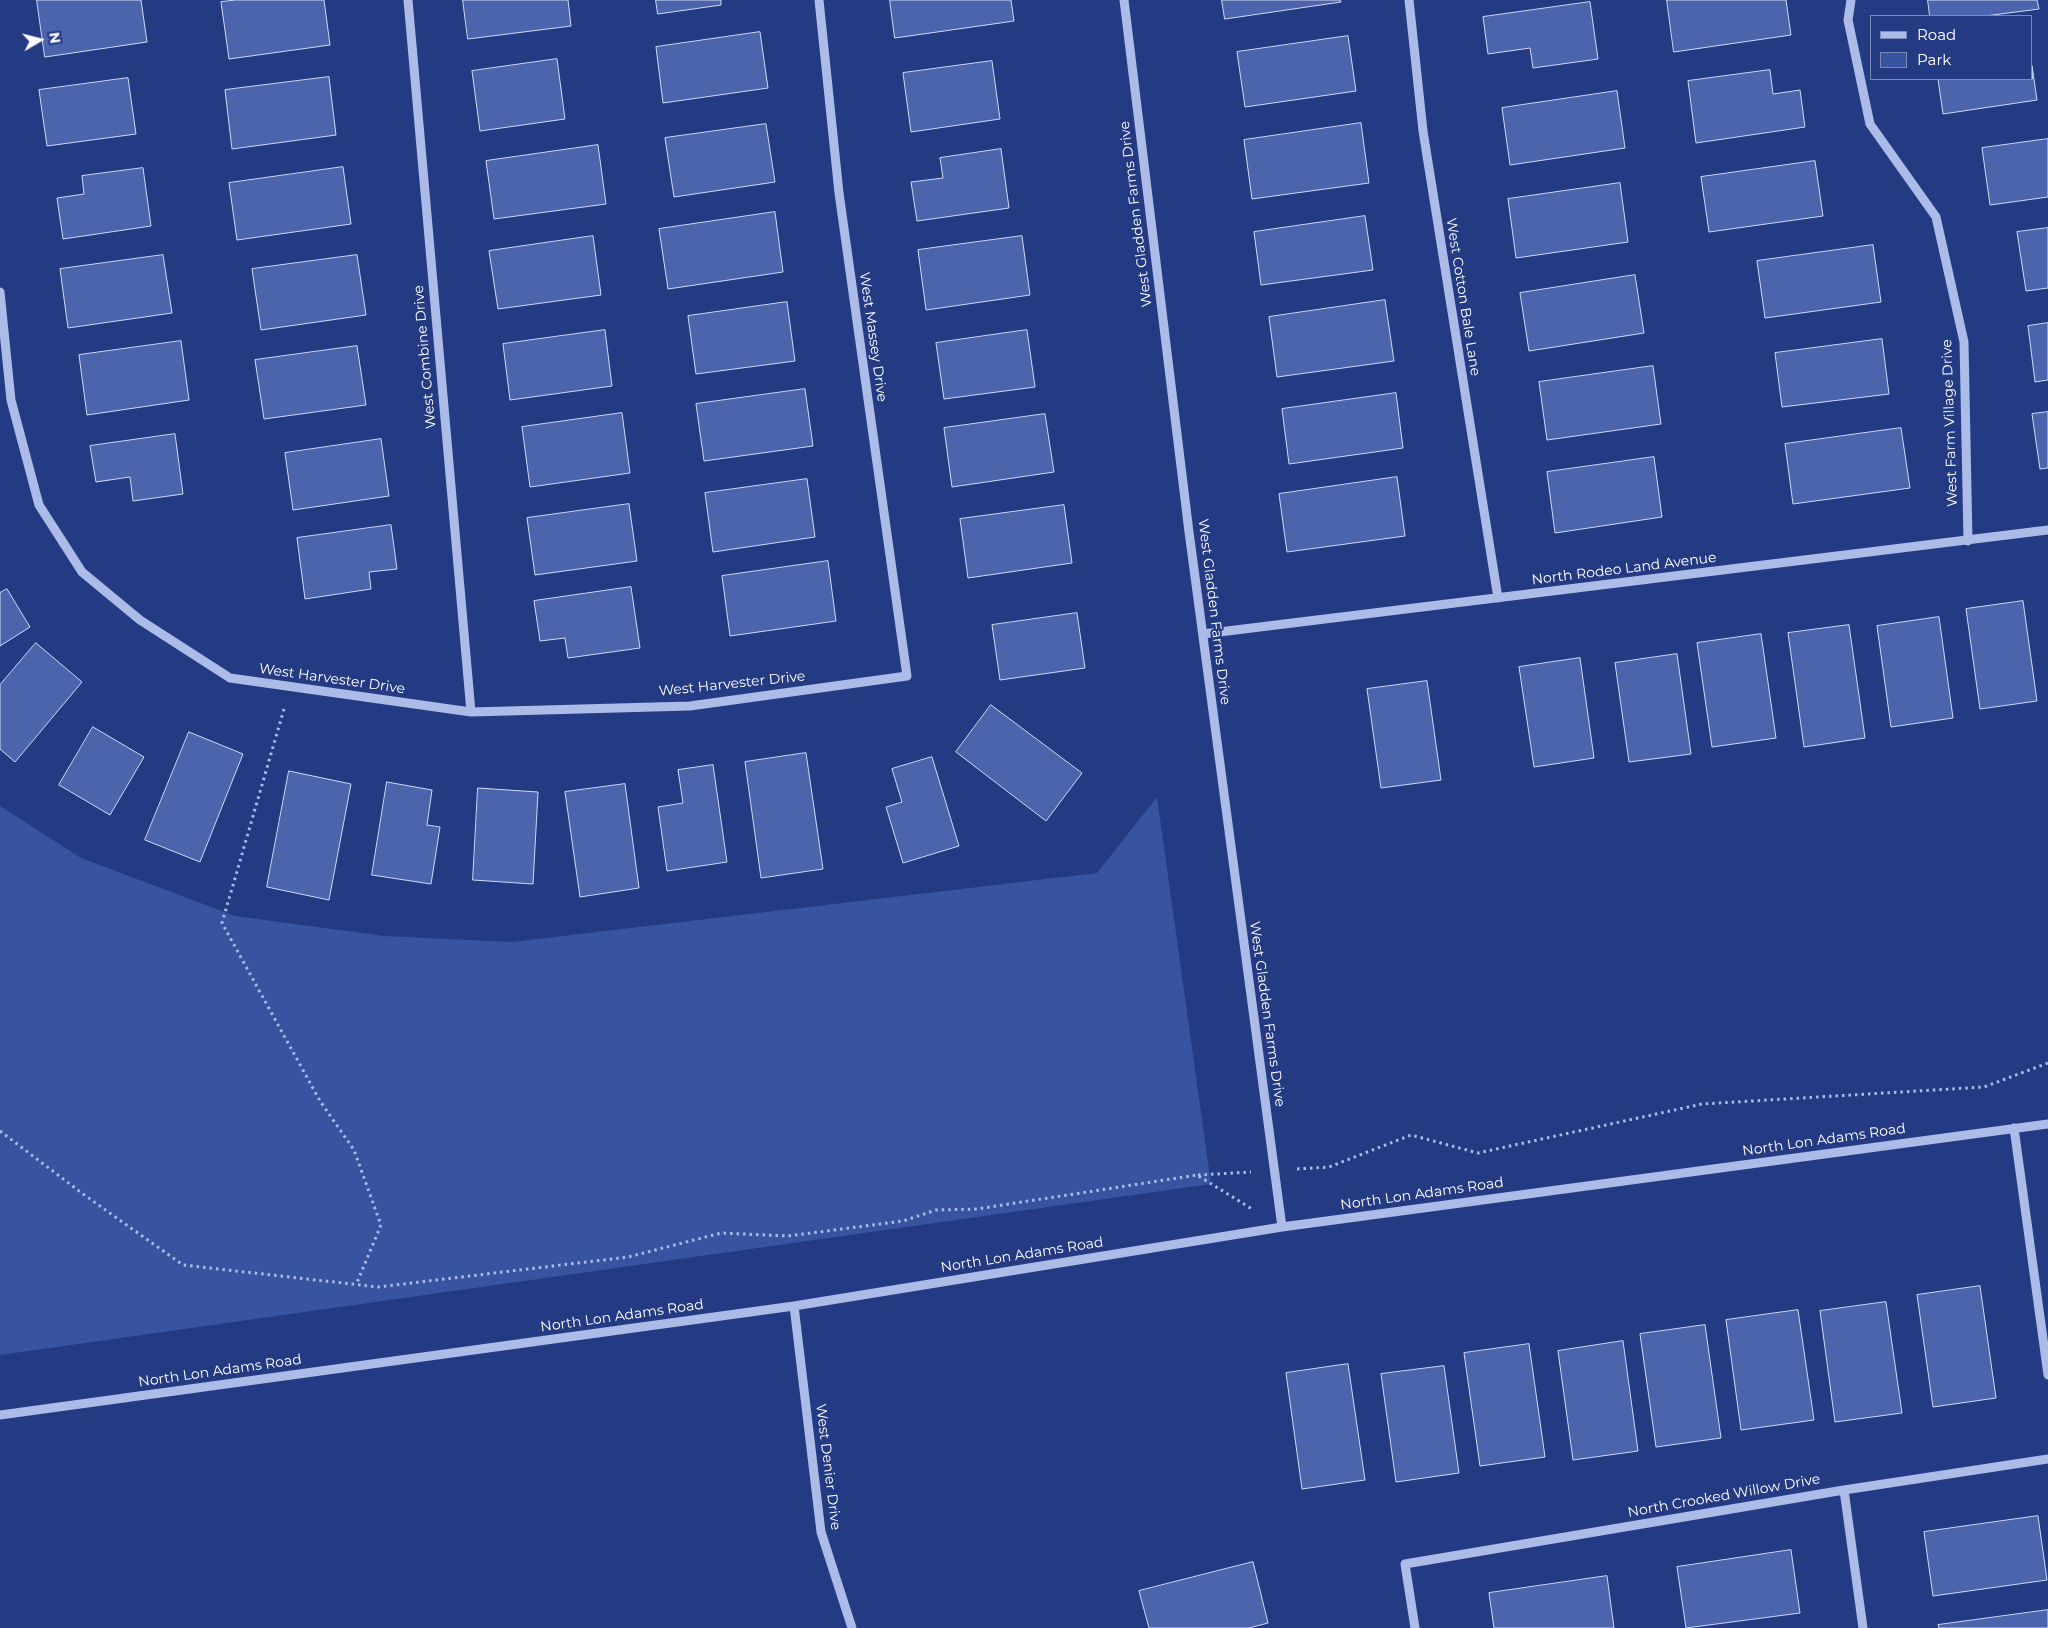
<!DOCTYPE html>
<html>
<head>
<meta charset="utf-8">
<style>
  body { margin:0 }
  #map { position:relative; width:2048px; height:1628px; overflow:hidden; background:#243b83; font-family:Montserrat,sans-serif }
  canvas { display:block }
  .legend { position:absolute; left:1870px; top:15px; width:162px; height:65px; box-sizing:border-box; background:#243b83; border:1px solid #7c89b5; margin:0; padding:6px 9px; list-style:none; font-size:15px; color:#fff }
  .legend li { display:flex; align-items:center; gap:10px; height:25px }
  .legend b { width:25px; border:1px solid #7c89b5 }
  .north { position:absolute; left:15px; top:15px; width:50px; height:50px; -webkit-text-stroke:4px #243b83; paint-order:stroke; rotate:82deg; font-size:14px; font-weight:700; line-height:20px; text-align:center; color:#fff }
  .north::after { content:''; display:block; margin:auto; width:18px; height:22px; background:#fff; clip-path:polygon(50% 0,100% 100%,50% 72%,0 100%) }
</style>
</head>
<body>
<div id="map">
<canvas width="2048" height="1628"></canvas>
<ul class="legend">
<li><b style="height:6px;background:#acbbe7"></b>Road</li>
<li><b style="height:14px;background:#3853a0"></b>Park</li>
</ul>
<div class="north">N</div>
</div>
<script>
const ctx = document.querySelector('canvas').getContext('2d');
ctx.lineJoin = 'round';
function fill(path, color) { ctx.fillStyle = color; ctx.fill(path, 'evenodd'); }
function strokePath(path, color, width, dash) { ctx.strokeStyle = color; ctx.lineWidth = width; ctx.lineCap = dash ? 'butt' : 'round'; ctx.setLineDash(dash || []); ctx.stroke(path); }
function drawText(font, color, halo, rows, align = 'center') {
  ctx.font = font + ' Montserrat,sans-serif'; ctx.lineWidth = 4; ctx.setLineDash([]); ctx.textBaseline = 'middle'; ctx.strokeStyle = halo; ctx.fillStyle = color; for (const [text, x, y, turn = 0] of rows) {
    ctx.save(); ctx.translate(x, y); ctx.rotate((+turn || 0) * Math.PI / 180); ctx.textAlign = isNaN(turn) ? turn : align; if (halo) ctx.strokeText(text, 0, 0); ctx.fillText(text, 0, 0); ctx.restore();
  }
}
const green = new Path2D(`
  M 1157,797 L 1211,1184 L 0,1355 L 0,806 L 81,858 L 235,916 L 384,936 L 512,942 L 1097,873 Z`);
const building = new Path2D(`
  M 37,0 L 141,0 L 147,42 L 45,57 Z
  M 236,0 L 324,0 L 330,45 L 229,59 L 221,2 Z
  M 463,0 L 568,0 L 571,26 L 468,39 Z
  M 656,0 L 721,0 L 721,5 L 658,14 Z
  M 890,0 L 1011,0 L 1014,21 L 895,38 Z
  M 1222,0 L 1340,0 L 1341,2 L 1225,19 Z
  M 1667,0 L 1786,0 L 1791,35 L 1674,52 Z
  M 1928,0 L 2037,0 L 2039,9 L 1985,16 L 1930,16 Z
  M 1590,2 L 1598,59 L 1533,68 L 1530,48 L 1488,54 L 1483,17 Z
  M 760,32 L 768,88 L 663,103 L 656,47 Z
  M 1348,36 L 1356,91 L 1245,107 L 1237,52 Z
  M 557,59 L 565,119 L 480,131 L 472,71 Z
  M 992,61 L 1000,119 L 911,132 L 903,73 Z
  M 2032,66 L 2037,100 L 1943,114 L 1938,79 L 2032,79 Z
  M 1770,70 L 1773,94 L 1800,90 L 1805,127 L 1696,143 L 1688,81 Z
  M 329,77 L 336,135 L 232,149 L 225,90 Z
  M 128,78 L 136,134 L 47,146 L 39,90 Z
  M 1617,91 L 1625,148 L 1510,165 L 1502,108 Z
  M 1361,123 L 1369,183 L 1252,199 L 1244,140 Z
  M 766,124 L 775,182 L 674,197 L 665,138 Z
  M 2048,139 L 2048,197 L 1990,205 L 1982,148 Z
  M 598,145 L 606,204 L 494,219 L 486,161 Z
  M 1001,149 L 1009,208 L 917,221 L 911,182 L 943,178 L 940,158 Z
  M 1815,161 L 1823,216 L 1709,232 L 1701,177 Z
  M 343,167 L 351,224 L 237,240 L 229,183 Z
  M 143,168 L 151,226 L 63,239 L 57,198 L 84,194 L 82,176 Z
  M 1620,183 L 1628,242 L 1516,258 L 1508,199 Z
  M 775,212 L 783,272 L 668,289 L 659,229 Z
  M 1365,216 L 1373,270 L 1261,285 L 1254,232 Z
  M 2048,228 L 2048,288 L 2026,291 L 2017,232 Z
  M 593,236 L 601,295 L 498,309 L 489,251 Z
  M 1022,236 L 1030,295 L 926,310 L 918,250 Z
  M 1873,245 L 1881,302 L 1765,318 L 1757,261 Z
  M 163,255 L 172,313 L 68,328 L 60,269 Z
  M 357,255 L 366,315 L 261,330 L 252,269 Z
  M 1635,275 L 1644,333 L 1529,351 L 1520,293 Z
  M 1385,300 L 1394,361 L 1277,377 L 1269,317 Z
  M 787,302 L 795,361 L 696,374 L 688,316 Z
  M 2048,323 L 2048,380 L 2035,382 L 2028,326 Z
  M 605,330 L 612,386 L 510,400 L 503,344 Z
  M 1027,330 L 1035,387 L 944,399 L 936,343 Z
  M 1882,339 L 1889,394 L 1782,407 L 1775,353 Z
  M 181,341 L 189,400 L 87,415 L 79,355 Z
  M 357,346 L 366,405 L 264,419 L 255,360 Z
  M 1653,366 L 1661,424 L 1547,440 L 1539,382 Z
  M 805,389 L 813,446 L 704,461 L 696,404 Z
  M 1396,393 L 1403,448 L 1289,464 L 1282,409 Z
  M 2048,412 L 2048,468 L 2040,469 L 2032,414 Z
  M 622,413 L 630,473 L 530,487 L 522,427 Z
  M 1045,414 L 1054,472 L 952,487 L 944,428 Z
  M 1901,428 L 1910,488 L 1793,504 L 1785,444 Z
  M 175,434 L 183,494 L 133,501 L 130,477 L 96,482 L 90,446 Z
  M 381,439 L 389,496 L 293,510 L 285,453 Z
  M 1654,457 L 1662,517 L 1555,533 L 1547,472 Z
  M 1397,477 L 1405,536 L 1287,552 L 1279,494 Z
  M 807,479 L 815,537 L 713,552 L 705,493 Z
  M 629,504 L 637,561 L 535,575 L 527,518 Z
  M 1064,505 L 1072,563 L 968,578 L 960,519 Z
  M 391,525 L 397,569 L 369,572 L 371,589 L 305,599 L 297,538 Z
  M 828,561 L 836,621 L 730,636 L 722,576 Z
  M 631,587 L 640,648 L 568,658 L 565,638 L 540,641 L 534,601 Z
  M 7,589 L 30,627 L 0,646 L 0,593 Z
  M 2023,601 L 2037,701 L 1980,709 L 1966,609 Z
  M 1077,613 L 1085,668 L 1000,680 L 992,625 Z
  M 1939,617 L 1953,718 L 1891,727 L 1877,626 Z
  M 1849,625 L 1865,738 L 1804,747 L 1788,633 Z
  M 1761,634 L 1776,738 L 1712,747 L 1697,643 Z
  M 36,643 L 82,682 L 15,762 L 0,749 L 0,685 Z
  M 1677,654 L 1691,754 L 1629,762 L 1615,663 Z
  M 1580,658 L 1594,758 L 1534,767 L 1519,667 Z
  M 1427,681 L 1441,780 L 1381,788 L 1367,689 Z
  M 991,705 L 1082,773 L 1046,821 L 956,752 Z
  M 93,727 L 144,757 L 110,815 L 59,785 Z
  M 189,732 L 243,754 L 200,862 L 145,840 Z
  M 806,753 L 823,869 L 761,878 L 745,762 Z
  M 932,757 L 959,846 L 903,863 L 886,807 L 902,802 L 892,769 Z
  M 713,765 L 727,862 L 667,871 L 658,807 L 683,803 L 678,770 Z
  M 289,771 L 351,784 L 329,900 L 267,887 Z
  M 387,782 L 432,790 L 427,825 L 440,827 L 431,884 L 372,875 Z
  M 625,784 L 639,888 L 580,897 L 565,792 Z
  M 478,788 L 538,792 L 533,884 L 473,880 Z
  M 1980,1286 L 1996,1398 L 1933,1407 L 1917,1295 Z
  M 1886,1302 L 1902,1413 L 1835,1422 L 1820,1311 Z
  M 1798,1310 L 1814,1420 L 1741,1430 L 1726,1320 Z
  M 1705,1325 L 1721,1438 L 1656,1447 L 1640,1334 Z
  M 1623,1341 L 1638,1451 L 1573,1460 L 1558,1351 Z
  M 1529,1344 L 1545,1457 L 1480,1466 L 1464,1353 Z
  M 1348,1364 L 1365,1480 L 1302,1489 L 1286,1373 Z
  M 1444,1366 L 1459,1473 L 1396,1482 L 1381,1374 Z
  M 2038,1516 L 2047,1580 L 1933,1596 L 1924,1532 Z
  M 1791,1550 L 1800,1613 L 1686,1628 L 1677,1567 Z
  M 1253,1562 L 1268,1623 L 1249,1628 L 1149,1628 L 1139,1591 Z
  M 1607,1576 L 1614,1628 L 1494,1628 L 1489,1593 Z
  M 2048,1610 L 2048,1628 L 1939,1628 L 1938,1625 Z`);
const path = new Path2D(`
  M 284,709 L 222,923 L 320,1101 L 354,1150 L 381,1225 L 356,1285
  M 0,1131 L 83,1194 L 183,1265 L 378,1287 L 628,1257 L 721,1233 L 788,1236 L 903,1221 L 936,1210 L 977,1209 L 1197,1175 L 1252,1209
  M 1297,1169 L 1329,1167 L 1411,1135 L 1478,1153 L 1702,1104 L 1984,1087 L 2048,1063
  M 1198,1175 L 1251,1172`);
const minor = new Path2D(`
  M 408,0 L 471,712
  M 1124,0 L 1189,532 L 1282,1227
  M 1409,0 L 1423,131 L 1498,598
  M 1851,0 L 1848,20 L 1870,124 L 1936,217 L 1964,342 L 1968,541
  M 0,292 L 11,400 L 39,505 L 82,572 L 140,620 L 230,678 L 471,712 L 690,706 L 907,676 L 839,193 L 819,0
  M 1203,634 L 2048,530
  M 2014,1128 L 2048,1375
  M 794,1306 L 821,1532 L 852,1628
  M 0,1415 L 794,1306 L 1282,1227 L 2048,1124
  M 1844,1490 L 1863,1628
  M 1415,1628 L 1405,1564 L 1844,1490 L 2048,1459`);
const streetNames = [
  ["West Gladden Farms Drive",1136,214,-97],
  ["West Cotton Bale Lane",1463,297,81],
  ["West Massey Drive",873,337,82],
  ["West Combine Drive",425,357,-95],
  ["West Farm Village Drive",1950,423,-92],
  ["North Rodeo Land Avenue",1624,569,-7],
  ["West Gladden Farms Drive",1214,612,83],
  ["West Harvester Drive",332,679,8],
  ["West Harvester Drive",732,684,-6],
  ["West Gladden Farms Drive",1267,1014,82],
  ["North Lon Adams Road",1824,1140,-8],
  ["North Lon Adams Road",1422,1194,-8],
  ["North Lon Adams Road",1022,1255,-9],
  ["North Lon Adams Road",622,1316,-8],
  ["North Lon Adams Road",220,1371,-8],
  ["West Denier Drive",828,1467,83],
  ["North Crooked Willow Drive",1724,1496,-10]
];
fill(green, '#3853a0');
fill(building, '#4c64ab');
strokePath(building, '#d0daf6', 1);
strokePath(path, '#acbbe7', 3, [2.5, 4]);
strokePath(minor, '#acbbe7', 9);
drawText('14px', '#fff', '#243b83', streetNames);
</script>
</body>
</html>
